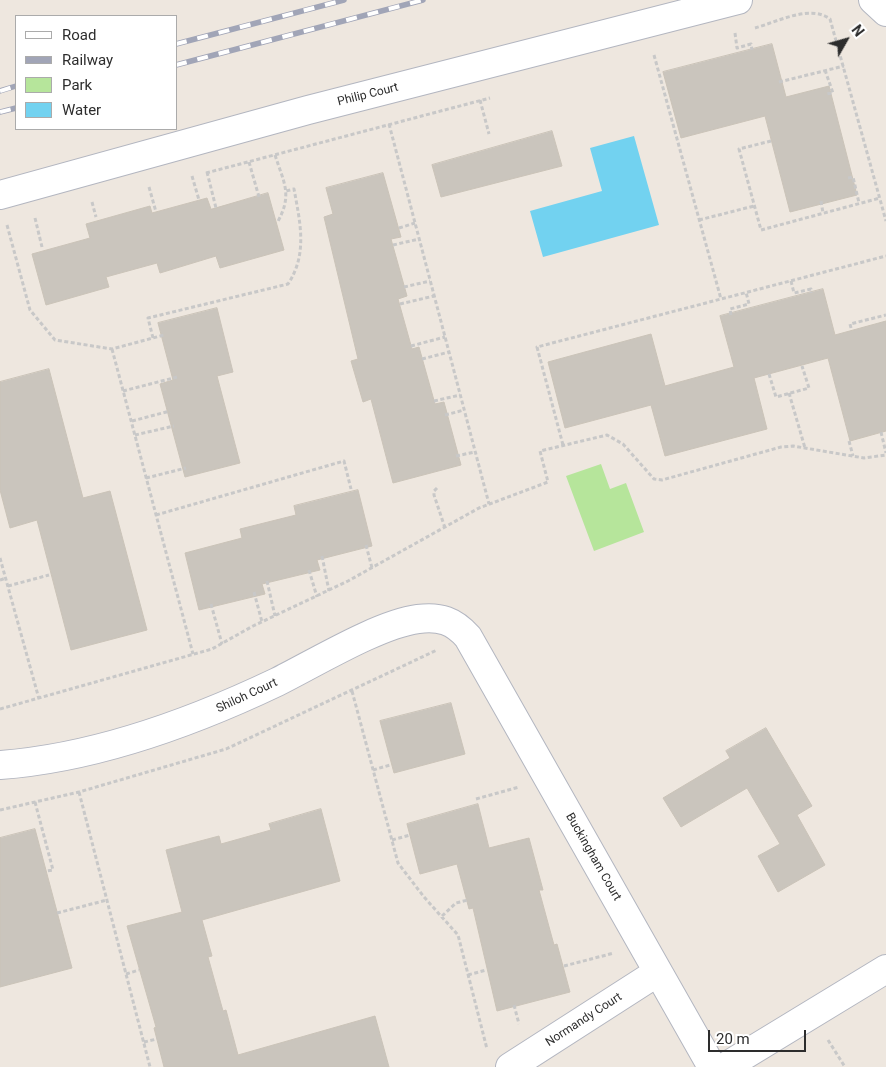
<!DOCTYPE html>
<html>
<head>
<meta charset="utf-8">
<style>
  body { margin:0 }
  #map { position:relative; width:886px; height:1067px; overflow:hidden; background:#eee7df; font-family:Roboto,sans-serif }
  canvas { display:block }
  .legend { position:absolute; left:15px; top:15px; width:162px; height:115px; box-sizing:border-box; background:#fff; border:1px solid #ababab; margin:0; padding:6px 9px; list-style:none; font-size:15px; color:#2d2d2d }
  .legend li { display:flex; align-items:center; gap:10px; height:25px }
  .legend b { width:25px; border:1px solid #ababab }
  .north { position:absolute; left:821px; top:15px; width:50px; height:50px; -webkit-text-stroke:4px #fff; paint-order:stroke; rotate:52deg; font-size:14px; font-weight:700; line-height:20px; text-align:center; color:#2d2d2d }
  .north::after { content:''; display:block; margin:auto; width:18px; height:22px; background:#2d2d2d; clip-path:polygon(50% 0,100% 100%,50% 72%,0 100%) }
  .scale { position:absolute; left:708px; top:1030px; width:98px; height:22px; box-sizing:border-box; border:2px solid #2d2d2d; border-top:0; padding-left:6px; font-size:15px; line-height:18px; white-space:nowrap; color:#2d2d2d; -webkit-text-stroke:4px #fff; paint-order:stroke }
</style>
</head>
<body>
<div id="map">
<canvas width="886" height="1067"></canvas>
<ul class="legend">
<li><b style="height:6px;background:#fff"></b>Road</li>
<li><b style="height:6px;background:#a1a5b7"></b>Railway</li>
<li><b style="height:14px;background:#b6e59b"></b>Park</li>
<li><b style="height:14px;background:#72d2f0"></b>Water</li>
</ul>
<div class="north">N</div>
<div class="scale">20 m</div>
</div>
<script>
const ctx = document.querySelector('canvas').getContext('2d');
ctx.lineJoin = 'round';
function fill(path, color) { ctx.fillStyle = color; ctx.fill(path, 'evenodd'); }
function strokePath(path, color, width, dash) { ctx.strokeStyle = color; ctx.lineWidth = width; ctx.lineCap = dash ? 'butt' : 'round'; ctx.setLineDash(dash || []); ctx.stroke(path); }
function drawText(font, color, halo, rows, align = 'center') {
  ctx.font = font + ' Roboto,sans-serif'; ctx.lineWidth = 4; ctx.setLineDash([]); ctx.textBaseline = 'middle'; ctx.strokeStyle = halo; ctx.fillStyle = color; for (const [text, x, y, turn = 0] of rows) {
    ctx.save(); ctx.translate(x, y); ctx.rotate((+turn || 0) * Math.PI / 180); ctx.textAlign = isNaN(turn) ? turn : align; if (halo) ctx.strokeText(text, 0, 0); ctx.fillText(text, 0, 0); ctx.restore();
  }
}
const green = new Path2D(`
  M 601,464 L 610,489 L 626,483 L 644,532 L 594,551 L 566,476 Z`);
const water = new Path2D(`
  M 634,136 L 659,225 L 543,257 L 530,211 L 602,191 L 590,148 Z`);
const building = new Path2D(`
  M 772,44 L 786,97 L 829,86 L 857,195 L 790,212 L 765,116 L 681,138 L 663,72 Z
  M 552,131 L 562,166 L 441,197 L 432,165 Z
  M 383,173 L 401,237 L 391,239 L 407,296 L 398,299 L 412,349 L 419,347 L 435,404 L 444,402 L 461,465 L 393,483 L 371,399 L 363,402 L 351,361 L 358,359 L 324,217 L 333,214 L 326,188 Z
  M 268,193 L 284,250 L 220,268 L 216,256 L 160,273 L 157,263 L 106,277 L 109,287 L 46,305 L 32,254 L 90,238 L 86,224 L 150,206 L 152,213 L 207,198 L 211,209 Z
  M 823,289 L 835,335 L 886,321 L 886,431 L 850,441 L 828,358 L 754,378 L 767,429 L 665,456 L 651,405 L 565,428 L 548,362 L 651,334 L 665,386 L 734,367 L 720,316 Z
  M 217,308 L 233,372 L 217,376 L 240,463 L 185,477 L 160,384 L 173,380 L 158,323 Z
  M 49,369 L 83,498 L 110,491 L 147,630 L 71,650 L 37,520 L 10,528 L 0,490 L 0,382 Z
  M 358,490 L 372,546 L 317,560 L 320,570 L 262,584 L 265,594 L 199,610 L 185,553 L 242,538 L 240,529 L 296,515 L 294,506 Z
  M 451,703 L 465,754 L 394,773 L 380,721 Z
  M 766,728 L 812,806 L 797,815 L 825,865 L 778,892 L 758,856 L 780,844 L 747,788 L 681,827 L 663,798 L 730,758 L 726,751 Z
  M 478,804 L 489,848 L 529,838 L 543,890 L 539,890 L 554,945 L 557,944 L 570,992 L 497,1011 L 473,908 L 469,909 L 457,864 L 420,874 L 407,824 Z
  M 321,809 L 340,881 L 202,920 L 212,956 L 208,957 L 223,1011 L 226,1010 L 238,1055 L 375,1016 L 389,1067 L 164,1067 L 154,1028 L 156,1027 L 127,926 L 182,912 L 166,850 L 219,836 L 221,844 L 271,830 L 269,824 Z
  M 35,829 L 72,968 L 0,987 L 0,838 Z`);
const path = new Path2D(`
  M 755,28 C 777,22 810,4 830,19 L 886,221
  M 735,33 L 737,48 L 751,44 L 752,50
  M 654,55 L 721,299
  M 825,70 L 833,93 L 826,94
  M 779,82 L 844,66
  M 480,100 L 489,134
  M 389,124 L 489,504
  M 771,141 L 739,149 L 761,230 L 880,198
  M 275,155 C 284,183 293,195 277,223
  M 249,162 L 259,197
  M 207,172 L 216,208
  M 206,173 L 490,98
  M 192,176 L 199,200
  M 848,178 L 853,177 L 859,203
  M 149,187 L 156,212
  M 821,201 L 823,213
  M 92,202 L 96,217
  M 35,218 L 42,247
  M 699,220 L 754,206
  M 7,225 L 30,310 L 55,340 L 112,349 L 164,335
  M 399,228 L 415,223
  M 393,245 L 419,239
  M 791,281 L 794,293 L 811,289 L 811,293
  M 404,287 L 430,281
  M 400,304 L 434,296
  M 731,315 L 730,309 L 749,304 L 746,292
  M 851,328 L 850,324 L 886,315
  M 153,338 L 148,318 L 288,284 C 308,254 300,222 294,189 L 286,191
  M 411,346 L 445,337
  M 112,349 L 193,654
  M 422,359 L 449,352
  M 769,374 L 776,397 L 809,388 L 802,366
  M 123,391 L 177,377
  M 789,393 L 805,448
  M 434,401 L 460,395
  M 445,415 L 464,410
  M 132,421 L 170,411
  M 881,432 L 886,453
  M 135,435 L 174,426
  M 849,441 L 853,456
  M 563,445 L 537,347 L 886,256
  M 456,456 L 475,452
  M 146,478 L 186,468
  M 437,488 L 434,491 L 434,495 L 445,528
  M 156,515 L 344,461 L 351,489
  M 366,545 L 372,568
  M 322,556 L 329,591
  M 0,558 L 39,699
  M 309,570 L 317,597
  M 0,580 L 6,578
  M 267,581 L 275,616
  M 8,586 L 49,575
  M 254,592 L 262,622
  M 211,604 L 222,644
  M 352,691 L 398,863 L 424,897 L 458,935 L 487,1049
  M 0,709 L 212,649 L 253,626 L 348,581 L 479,508 L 548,482 L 540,451 L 607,435 L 623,444 L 654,479 L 662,480 L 781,447 L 793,446 L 864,458 L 886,455
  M 373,770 L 390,765
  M 79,792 L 150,1067
  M 476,799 L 519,787
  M 35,802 L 53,870 L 46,871
  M 0,810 L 79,792 L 226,749 L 437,650
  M 392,840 L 410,835
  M 57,913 L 107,900
  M 442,916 L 456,903 L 468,900
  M 564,966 L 614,953
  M 126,974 L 139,970
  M 468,975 L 486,970
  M 514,1005 L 519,1024
  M 828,1040 L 845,1067
  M 144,1042 L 157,1039`);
const minor = new Path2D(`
  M 873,0 L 886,12
  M 0,195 L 308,110 L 738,0
  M 0,765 C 96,758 191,723 277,682 C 315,663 379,624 418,619 C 440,616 454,621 468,637 L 712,1067
  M 510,1067 L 658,972
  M 725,1067 L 886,969`);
const rail = new Path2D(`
  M 176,44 L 344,0
  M 176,65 L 423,0
  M 0,91 L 16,86
  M 0,112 L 16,108`);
const streetNames = [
  ["Philip Court",368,95,-14],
  ["Shiloh Court",247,696,-25],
  ["Buckingham Court",593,857,60],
  ["Normandy Court",584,1020,-33]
];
fill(green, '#b6e59b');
fill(water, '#72d2f0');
fill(building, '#cac5bd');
strokePath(building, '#cac3b8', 1);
strokePath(minor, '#b3b6c0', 30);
strokePath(path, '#c8c8c8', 3, [4, 2.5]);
strokePath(minor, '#fff', 28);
strokePath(rail, '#a1a5b7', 5.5);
strokePath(rail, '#fff', 4, [11]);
drawText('12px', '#2d2d2d', '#fff', streetNames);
</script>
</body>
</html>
